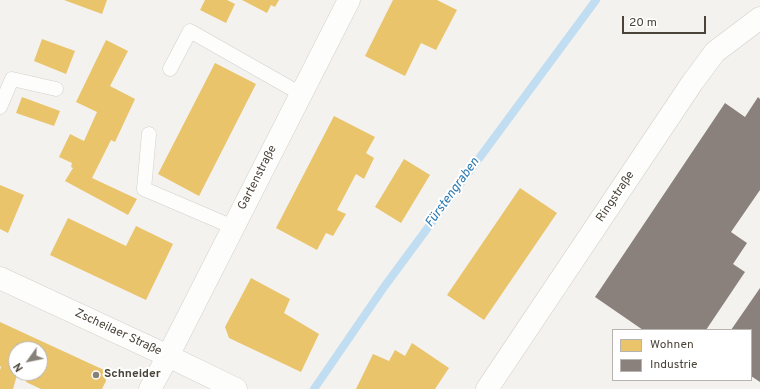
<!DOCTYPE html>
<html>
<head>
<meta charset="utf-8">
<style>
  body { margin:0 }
  #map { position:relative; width:760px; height:389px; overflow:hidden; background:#f4f2ee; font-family:Overpass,sans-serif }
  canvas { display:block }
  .legend { position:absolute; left:612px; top:329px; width:140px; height:52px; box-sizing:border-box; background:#fff; border:1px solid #b7b4b0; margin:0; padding:5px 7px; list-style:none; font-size:12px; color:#4b4439 }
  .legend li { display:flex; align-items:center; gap:8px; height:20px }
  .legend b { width:20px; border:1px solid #b7b4b0 }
  .north { position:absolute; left:8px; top:341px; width:40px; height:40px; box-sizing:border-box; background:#fff; border:1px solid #b7b4b0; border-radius:50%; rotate:237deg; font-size:11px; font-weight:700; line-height:16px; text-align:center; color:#4b4439 }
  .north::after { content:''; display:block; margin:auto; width:14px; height:18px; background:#868178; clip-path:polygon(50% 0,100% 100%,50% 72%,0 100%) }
  .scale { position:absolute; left:622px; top:16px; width:84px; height:18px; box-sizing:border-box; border:2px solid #4b4439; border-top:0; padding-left:5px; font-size:12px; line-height:14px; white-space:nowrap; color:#4b4439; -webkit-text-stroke:3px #fff; paint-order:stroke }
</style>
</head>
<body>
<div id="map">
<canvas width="760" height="389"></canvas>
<ul class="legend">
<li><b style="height:11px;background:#e9c46a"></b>Wohnen</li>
<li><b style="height:11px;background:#8a817c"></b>Industrie</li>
</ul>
<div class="north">N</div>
<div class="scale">20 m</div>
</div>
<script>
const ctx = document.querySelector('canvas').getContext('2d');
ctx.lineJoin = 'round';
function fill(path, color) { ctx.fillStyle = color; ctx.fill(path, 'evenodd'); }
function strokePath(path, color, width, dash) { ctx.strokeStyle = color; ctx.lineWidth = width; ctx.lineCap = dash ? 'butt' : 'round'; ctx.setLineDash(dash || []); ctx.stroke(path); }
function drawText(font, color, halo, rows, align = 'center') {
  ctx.font = font + ' Overpass,sans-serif'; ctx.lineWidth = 4; ctx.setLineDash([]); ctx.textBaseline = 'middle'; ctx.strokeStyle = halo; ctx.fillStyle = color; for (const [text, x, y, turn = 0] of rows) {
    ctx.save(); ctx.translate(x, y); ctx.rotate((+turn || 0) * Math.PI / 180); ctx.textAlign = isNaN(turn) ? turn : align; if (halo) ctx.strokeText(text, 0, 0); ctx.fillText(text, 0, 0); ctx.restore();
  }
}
const homes = new Path2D(`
  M 64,0 L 107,0 L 102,14 Z
  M 205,0 L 227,0 L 235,4 L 226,23 L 200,10 Z
  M 242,0 L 279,0 L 275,7 L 271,5 L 267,13 Z
  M 393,0 L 437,0 L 457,10 L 436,50 L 421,43 L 405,76 L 365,56 Z
  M 42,39 L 75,51 L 66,74 L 34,61 Z
  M 106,40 L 128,51 L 110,86 L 135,99 L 115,142 L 111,140 L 92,178 L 137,199 L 128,215 L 65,181 L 73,168 L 71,167 L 72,163 L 59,157 L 70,134 L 84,141 L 97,112 L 76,102 Z
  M 215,63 L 256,84 L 199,196 L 158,174 Z
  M 22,97 L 60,111 L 54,126 L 16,113 Z
  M 334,116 L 375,137 L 366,153 L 374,158 L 364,179 L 356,174 L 337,210 L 346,214 L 333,236 L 326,233 L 317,250 L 276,228 Z
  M 404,159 L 430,175 L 401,223 L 375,207 Z
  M 0,185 L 24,195 L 8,233 L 0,229 Z
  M 520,188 L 557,213 L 484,320 L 447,295 Z
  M 68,218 L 126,246 L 136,226 L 173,244 L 146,300 L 50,255 Z
  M 251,278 L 290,299 L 284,313 L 319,334 L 301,372 L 229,338 L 225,327 Z
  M 0,322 L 104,370 L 106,381 L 102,389 L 41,389 L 26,382 L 27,379 L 17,375 L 13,389 L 0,389 L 0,370 L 1,367 L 0,366 ZM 16,349 L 40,349 L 40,373 L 16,373 Z
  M 412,343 L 449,368 L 435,389 L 356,389 L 373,354 L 389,361 L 395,350 L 405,356 Z`);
const industry = new Path2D(`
  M 758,97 L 760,99 L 760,190 L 731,232 L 747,243 L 733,264 L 745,272 L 706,330 L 643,330 L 595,297 L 725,103 L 745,117 Z
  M 760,288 L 760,382 L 751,376 L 751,330 L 731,330 Z`);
const stream = new Path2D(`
  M 314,389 L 384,287 L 596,0`);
const service = new Path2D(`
  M 170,69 L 190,31 L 301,94
  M 0,107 L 12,79 L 56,89
  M 149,134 L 144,189 L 233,227`);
const minor = new Path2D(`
  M 0,278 L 168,356 L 236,389
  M 150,389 L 168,356 L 349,0
  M 487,389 L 692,83 L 715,52 L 760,18`);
const markers = [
  [96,375,4,"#868178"]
];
const streetNames = [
  ["Gartenstraße",258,178,-63],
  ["Ringstraße",616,197,-56],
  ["Zscheilaer Straße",118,333,25]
];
const poiNames = [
  ["Schneider",104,375]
];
const waterNames = [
  ["Fürstengraben",453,193,-54]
];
fill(homes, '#e9c46a');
fill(industry, '#8a817c');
strokePath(stream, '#c0ddf1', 8);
strokePath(service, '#d2d0cb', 15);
strokePath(minor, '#d2d0cb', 23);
strokePath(service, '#fdfdfc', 14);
strokePath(minor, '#fdfdfc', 22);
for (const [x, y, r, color] of markers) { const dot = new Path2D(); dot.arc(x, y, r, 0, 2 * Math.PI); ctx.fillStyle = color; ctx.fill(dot); strokePath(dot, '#fff', 1.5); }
drawText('12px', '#4b4439', '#fff', streetNames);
drawText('bold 12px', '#4b4439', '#fff', poiNames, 'left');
drawText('italic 13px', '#2e7ab2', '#fff', waterNames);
</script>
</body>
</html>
